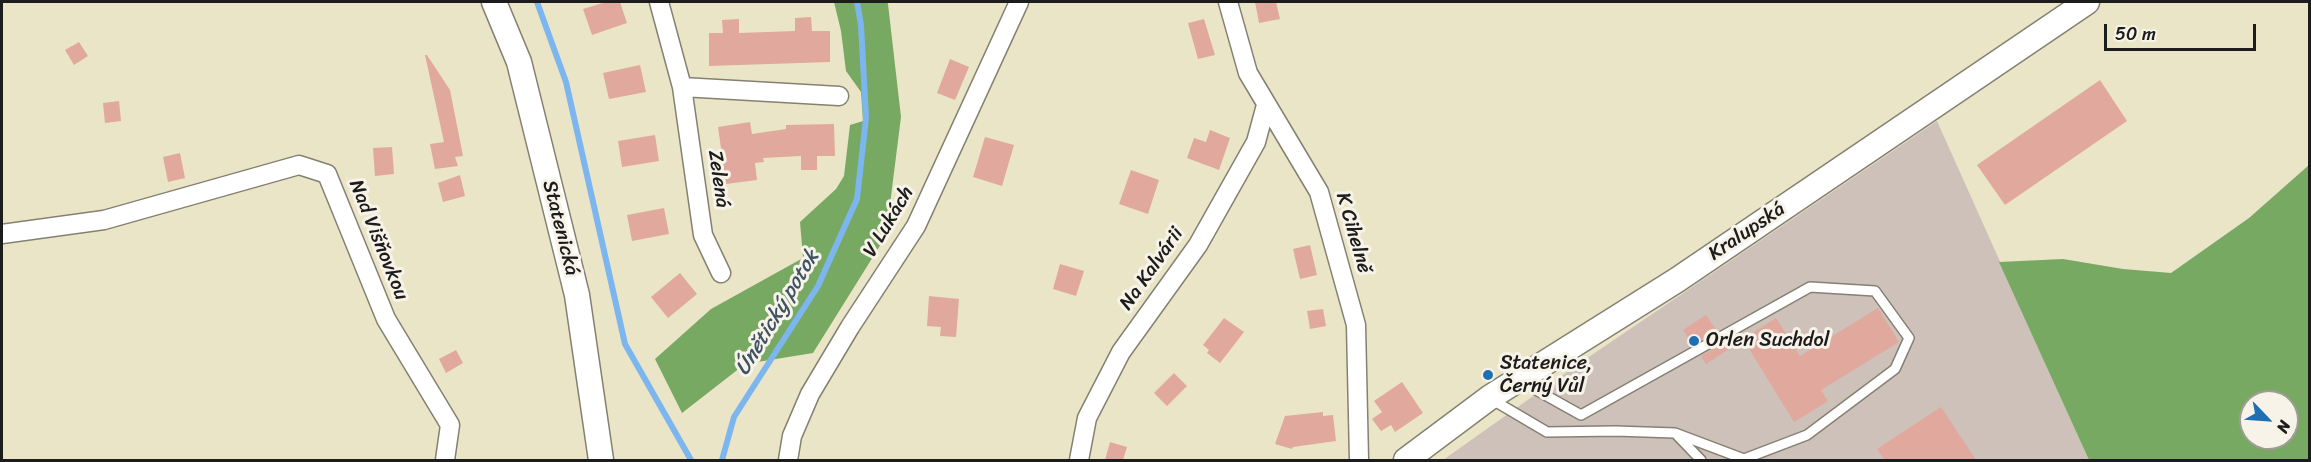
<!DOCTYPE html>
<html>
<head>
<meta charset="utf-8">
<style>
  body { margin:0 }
  #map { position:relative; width:2311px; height:462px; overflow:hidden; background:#ebe5c7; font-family:Sriracha,sans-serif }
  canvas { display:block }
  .frame { position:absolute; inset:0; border:3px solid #1c1c1c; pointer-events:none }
  .north { position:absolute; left:2239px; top:390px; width:60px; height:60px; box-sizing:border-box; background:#f7f3e8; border:2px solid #9f9d96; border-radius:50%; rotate:115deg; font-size:16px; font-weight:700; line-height:24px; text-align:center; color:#1c1c1c }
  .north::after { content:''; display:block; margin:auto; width:21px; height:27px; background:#1f6fb2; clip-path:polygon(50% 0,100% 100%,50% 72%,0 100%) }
  .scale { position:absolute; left:2104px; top:24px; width:152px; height:27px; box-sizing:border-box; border:3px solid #1c1c1c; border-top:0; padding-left:8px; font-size:18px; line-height:21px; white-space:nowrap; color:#1c1c1c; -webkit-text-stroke:4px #f7f3e8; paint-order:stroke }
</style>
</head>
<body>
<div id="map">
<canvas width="2311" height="462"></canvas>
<div class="frame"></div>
<div class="north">N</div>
<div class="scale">50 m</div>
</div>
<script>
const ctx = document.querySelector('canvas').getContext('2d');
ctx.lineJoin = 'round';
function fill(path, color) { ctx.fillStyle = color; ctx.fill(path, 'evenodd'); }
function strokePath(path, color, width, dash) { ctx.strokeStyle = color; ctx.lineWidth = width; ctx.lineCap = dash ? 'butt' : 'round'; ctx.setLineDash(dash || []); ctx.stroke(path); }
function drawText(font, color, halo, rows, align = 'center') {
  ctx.font = font + ' Sriracha,sans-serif'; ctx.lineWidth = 6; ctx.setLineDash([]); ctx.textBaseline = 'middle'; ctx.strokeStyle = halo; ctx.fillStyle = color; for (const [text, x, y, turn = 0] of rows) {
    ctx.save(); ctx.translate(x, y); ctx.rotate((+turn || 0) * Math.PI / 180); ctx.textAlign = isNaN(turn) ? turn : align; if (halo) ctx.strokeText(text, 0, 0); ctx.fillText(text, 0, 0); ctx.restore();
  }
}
const industrial = new Path2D(`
  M 1937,121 L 2089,460 L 1443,460 L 1574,367 Z`);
const forest = new Path2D(`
  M 834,2 L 887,2 L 888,4 L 901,117 L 886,236 L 813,353 L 745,364 L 682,413 L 655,359 L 711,309 L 803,258 L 800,222 L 836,189 L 844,176 L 850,125 L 863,121 L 861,92 L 846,71 L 841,31 Z
  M 2309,165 L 2309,460 L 2089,460 L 1999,262 L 2063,259 L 2123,269 L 2171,273 L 2249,218 ZM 2251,402 L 2287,402 L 2287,438 L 2251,438 Z`);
const stream = new Path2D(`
  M 537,2 L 566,82 L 625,344 L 691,460
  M 722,460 L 734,417 L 818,286 L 857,199 L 866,118 L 861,25 L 857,2`);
const building = new Path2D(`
  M 606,2 L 620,2 L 627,23 L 592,35 L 583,9 Z
  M 1255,2 L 1276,2 L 1280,19 L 1259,23 Z
  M 811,17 L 812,31 L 830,31 L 830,62 L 709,66 L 709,33 L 723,33 L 722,20 L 739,19 L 739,33 L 795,31 L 795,18 Z
  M 1204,19 L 1215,55 L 1198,59 L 1188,23 Z
  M 79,42 L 88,56 L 74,65 L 65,50 Z
  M 425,55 L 427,55 L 450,90 L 463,156 L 455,157 L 458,166 L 435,169 L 430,144 L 444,142 Z
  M 950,59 L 969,67 L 955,100 L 937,93 Z
  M 640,65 L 646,92 L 609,99 L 603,73 Z
  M 2100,80 L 2127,121 L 2005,205 L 1977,165 Z
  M 119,101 L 121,121 L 105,123 L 103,103 Z
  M 750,122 L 752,134 L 786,129 L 786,125 L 834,124 L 835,156 L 817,156 L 817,170 L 801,170 L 801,156 L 763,158 L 764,162 L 755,163 L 757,180 L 726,184 L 718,127 Z
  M 1210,130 L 1230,138 L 1219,170 L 1187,158 L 1194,138 L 1206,142 Z
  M 655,135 L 659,161 L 622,167 L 618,141 Z
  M 985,137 L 1014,145 L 1002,186 L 973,177 Z
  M 392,147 L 394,174 L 375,176 L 373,148 Z
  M 180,153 L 185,178 L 168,182 L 163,157 Z
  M 1131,170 L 1159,180 L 1148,214 L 1119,204 Z
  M 460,175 L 465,196 L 443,202 L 438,183 Z
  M 664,208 L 669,234 L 632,241 L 627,215 Z
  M 1310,245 L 1317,275 L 1300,279 L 1293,249 Z
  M 1060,264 L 1084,271 L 1076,296 L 1053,289 Z
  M 680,273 L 697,294 L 668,318 L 651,297 Z
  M 929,296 L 959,299 L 956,337 L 940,336 L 941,327 L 927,326 Z
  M 1878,308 L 1899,342 L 1821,390 L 1828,401 L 1794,422 L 1743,339 L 1776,318 L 1800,356 Z
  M 1323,309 L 1326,326 L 1310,329 L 1307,311 Z
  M 1706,315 L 1717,331 L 1693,345 L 1683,330 Z
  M 1224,318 L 1244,332 L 1220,363 L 1207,353 L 1209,350 L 1203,345 Z
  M 1725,342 L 1729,349 L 1706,364 L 1701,356 Z
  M 456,350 L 463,363 L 446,373 L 439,359 Z
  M 1174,373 L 1187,386 L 1167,406 L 1154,393 Z
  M 1402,382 L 1423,413 L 1395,432 L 1391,425 L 1381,431 L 1372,419 L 1382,412 L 1374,401 Z
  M 1941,407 L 1976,460 L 1885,460 L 1877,449 Z
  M 1323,412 L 1323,416 L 1333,415 L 1336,441 L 1293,447 L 1292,449 L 1275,444 L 1285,416 Z
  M 1110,442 L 1127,447 L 1123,460 L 1105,460 Z`);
const lane = new Path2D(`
  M 1520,381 L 1581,415 L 1810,287 L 1875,291 L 1909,338 L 1895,369 L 1807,435 L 1744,459 L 1675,433
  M 1491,399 L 1547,432 L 1615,431 L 1675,433 L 1701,460`);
const street = new Path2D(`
  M 659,2 L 682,87 L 703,235 L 721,273
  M 1228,2 L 1248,73 L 1319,192 L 1356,325 L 1359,460
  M 682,87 L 839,96
  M 2,234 L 104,220 L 299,165 L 327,174 L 386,319 L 450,425 L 445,460
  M 788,460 L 792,436 L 810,394 L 850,327 L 916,226 L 1019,2
  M 1079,460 L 1087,418 L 1121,352 L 1198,245 L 1256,142 L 1266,105`);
const secondary = new Path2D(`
  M 494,2 L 519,62 L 577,295 L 601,460
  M 1406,460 L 1489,398 L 1677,280 L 2087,2`);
const markers = [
  [1694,341,6,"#1f6fb2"],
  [1488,375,6,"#1f6fb2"]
];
const streetNames = [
  ["Zelená",718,179,82],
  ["V Lukách",889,222,-59],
  ["Statenická",560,228,76],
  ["Kralupská",1747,232,-34],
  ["K Cihelně",1353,233,74],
  ["Nad Višňovkou",378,240,68],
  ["Na Kalvárii",1152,269,-55]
];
const poiNames = [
  ["Orlen Suchdol",1706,341],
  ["Statenice,",1500,364],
  ["Černý Vůl",1500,387]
];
const waterNames = [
  ["Únětický potok",778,313,-59]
];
fill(industrial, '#cec1ba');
fill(forest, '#77a963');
strokePath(stream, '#7db6ee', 6);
fill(building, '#e1a89e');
strokePath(lane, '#848072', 12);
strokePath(street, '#848072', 21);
strokePath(secondary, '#848072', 27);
strokePath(lane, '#fff', 9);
strokePath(street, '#fff', 18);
strokePath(secondary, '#fff', 24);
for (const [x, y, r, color] of markers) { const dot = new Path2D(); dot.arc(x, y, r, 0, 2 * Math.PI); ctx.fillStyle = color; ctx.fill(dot); strokePath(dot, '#f7f3e8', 2); }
drawText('20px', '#1c1c1c', '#f7f3e8', streetNames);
drawText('20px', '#1c1c1c', '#f7f3e8', poiNames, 'left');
drawText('italic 21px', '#3e5266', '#f7f3e8', waterNames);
</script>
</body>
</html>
